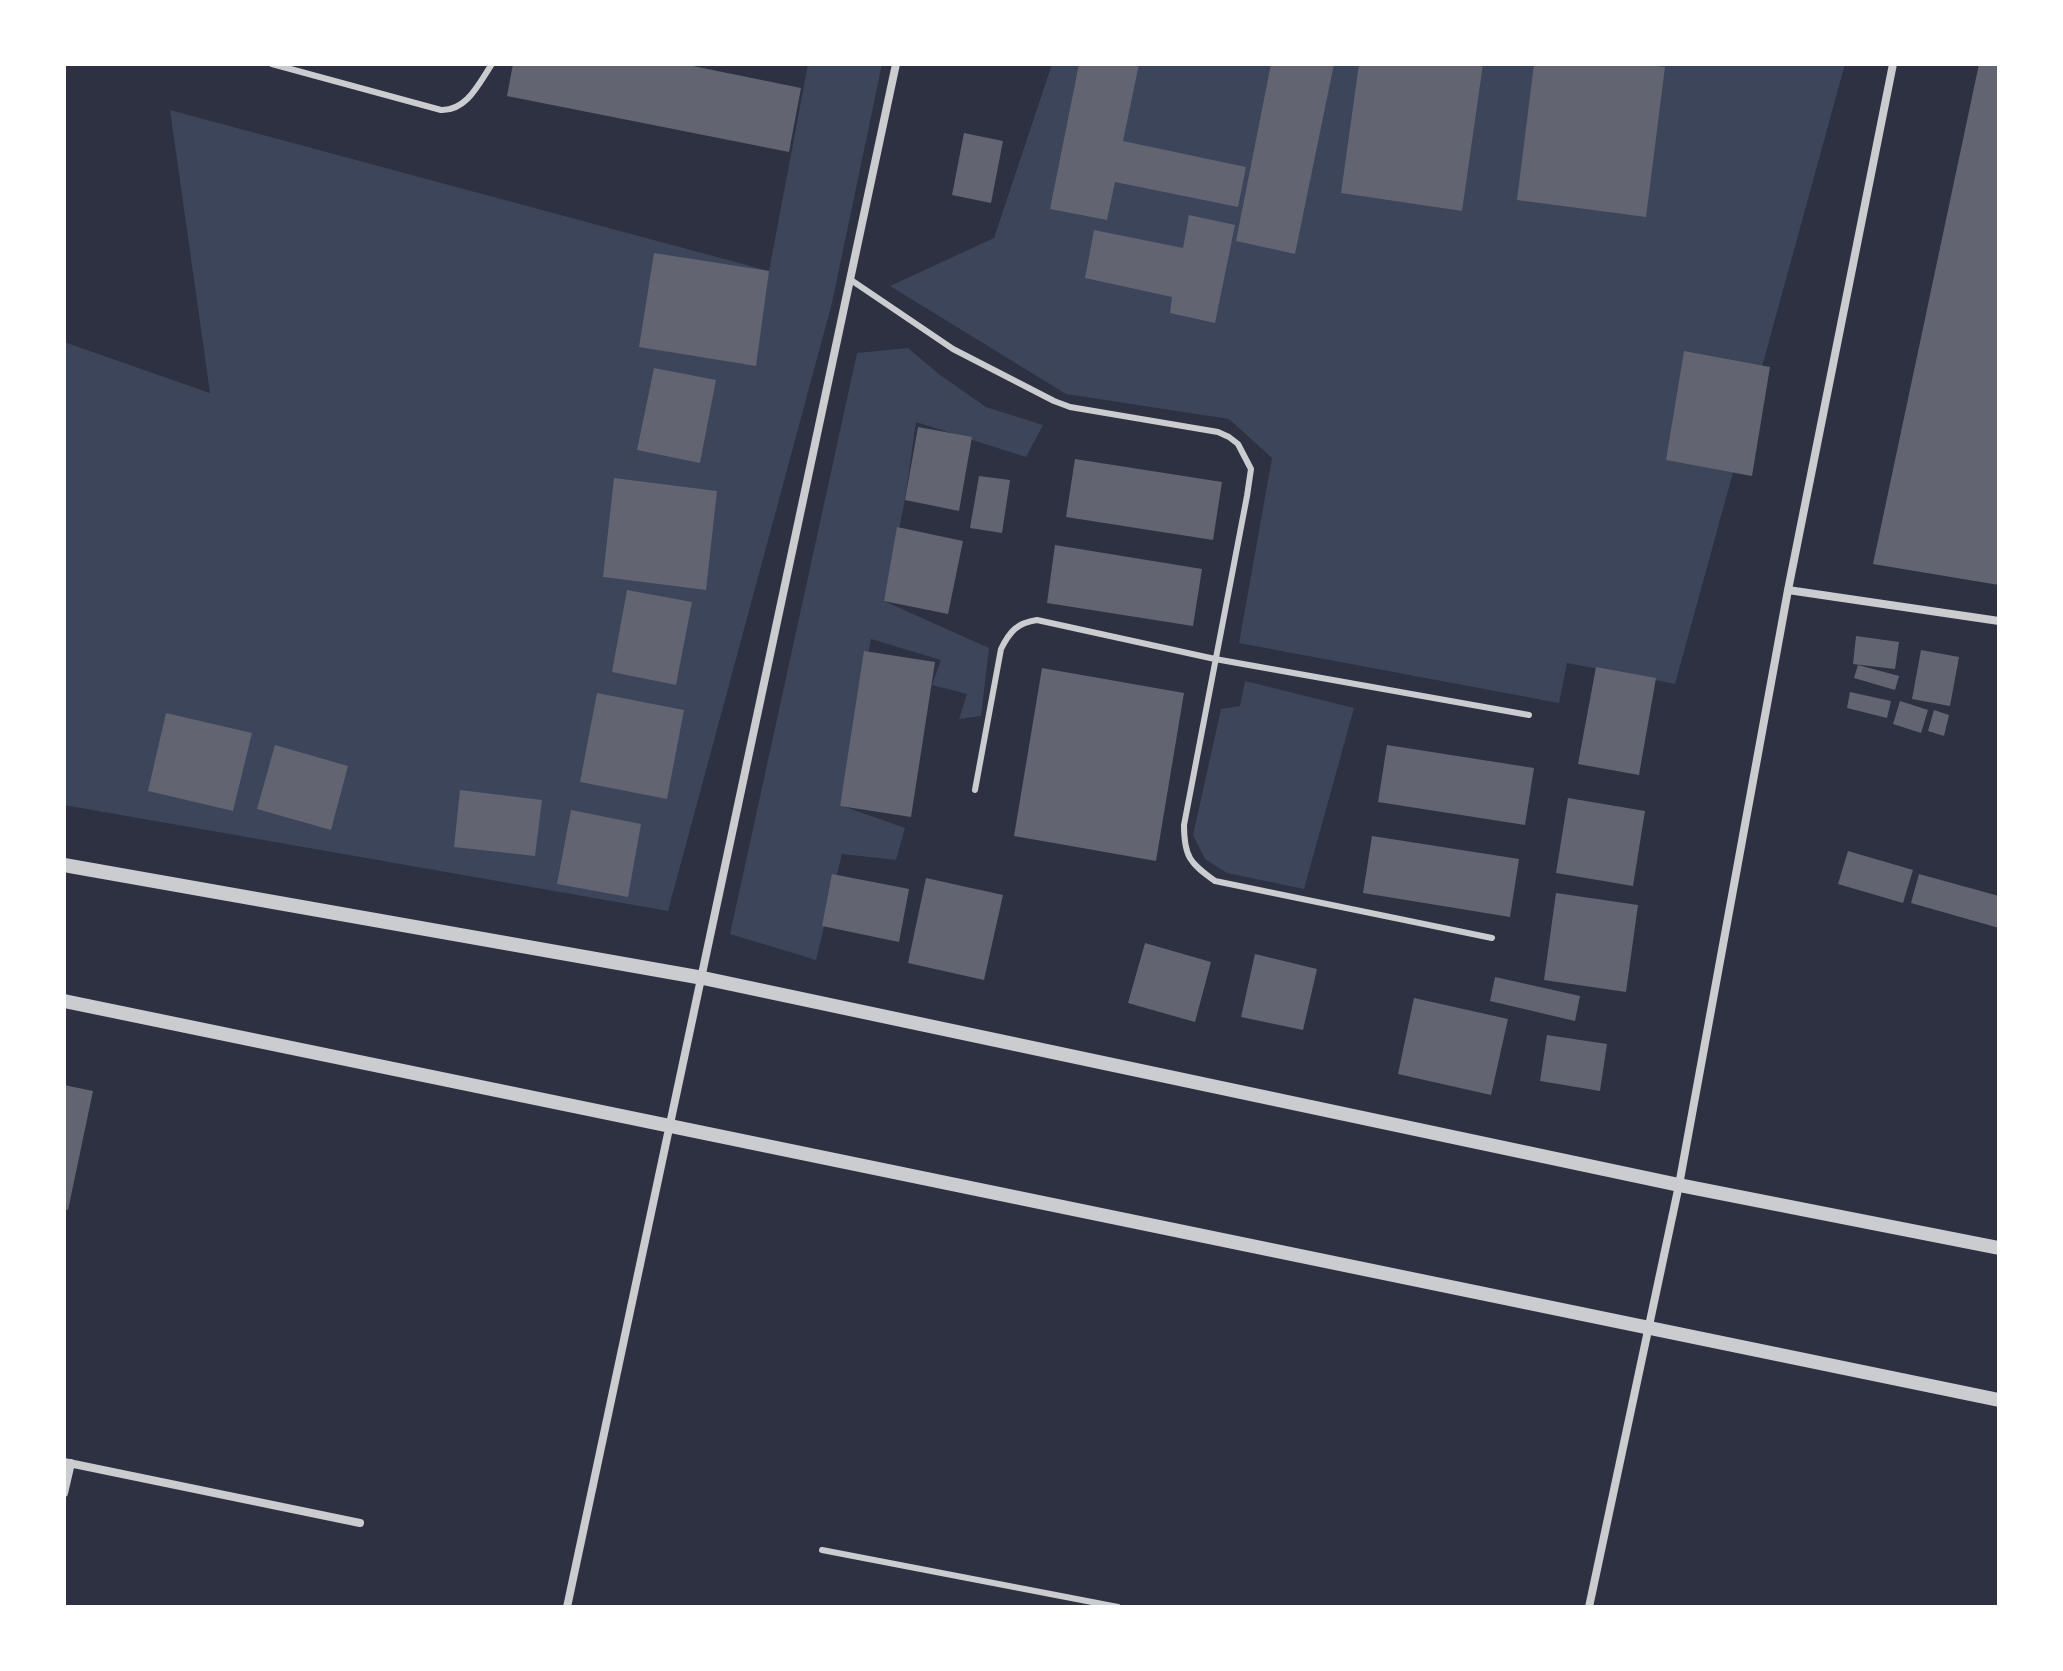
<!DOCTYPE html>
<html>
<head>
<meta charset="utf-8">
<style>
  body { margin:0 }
  #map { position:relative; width:2063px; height:1671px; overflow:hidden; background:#2d3142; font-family:"DM Sans",sans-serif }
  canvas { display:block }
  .frame { position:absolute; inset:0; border:66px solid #fff; pointer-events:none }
</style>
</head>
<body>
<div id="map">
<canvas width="2063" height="1671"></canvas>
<div class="frame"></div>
</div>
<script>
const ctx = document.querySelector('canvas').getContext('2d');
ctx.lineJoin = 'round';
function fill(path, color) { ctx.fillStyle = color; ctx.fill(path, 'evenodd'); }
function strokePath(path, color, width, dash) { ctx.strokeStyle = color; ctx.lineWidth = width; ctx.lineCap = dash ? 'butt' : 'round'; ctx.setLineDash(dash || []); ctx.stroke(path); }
const green = new Path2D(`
  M 808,64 L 882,64 L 832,303 L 668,911 L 64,805 L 64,342 L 210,393 L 170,110 L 769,271 Z
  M 1052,64 L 1845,64 L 1675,684 L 1567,663 L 1559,703 L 1239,643 L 1272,458 L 1229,419 L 1066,394 L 890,286 L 994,238 Z
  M 908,348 L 940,375 L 986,407 L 1043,425 L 1026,457 L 916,422 L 905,500 L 884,601 L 989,648 L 981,716 L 959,719 L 967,694 L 932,685 L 941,660 L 871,639 L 840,805 L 905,828 L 896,860 L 842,854 L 816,960 L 730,934 L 857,353 Z
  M 1245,681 L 1354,708 L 1304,889 L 1227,873 L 1205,859 L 1193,835 L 1221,709 L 1240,706 Z`);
const building = new Path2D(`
  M 513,64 L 683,64 L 801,88 L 789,152 L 507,96 Z
  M 1079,64 L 1139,64 L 1123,141 L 1246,167 L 1238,207 L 1115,182 L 1107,220 L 1050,209 Z
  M 1271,64 L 1334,64 L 1295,254 L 1236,241 Z
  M 1359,64 L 1483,64 L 1462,211 L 1341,193 Z
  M 1534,64 L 1643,64 L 1665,67 L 1646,217 L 1517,200 Z
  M 1979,64 L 1999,64 L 1999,585 L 1873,564 Z
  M 964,133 L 1003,141 L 991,203 L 952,195 Z
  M 1189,215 L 1235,225 L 1215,323 L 1170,313 L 1172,297 L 1085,278 L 1094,230 L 1183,248 Z
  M 654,253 L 769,271 L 756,366 L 639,347 Z
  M 1684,351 L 1770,367 L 1752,476 L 1666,460 Z
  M 654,368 L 716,380 L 700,463 L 637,450 Z
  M 918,427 L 972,437 L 959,511 L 905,500 Z
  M 1075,459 L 1222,482 L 1213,540 L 1066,517 Z
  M 979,476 L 1010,480 L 1002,533 L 970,528 Z
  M 614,478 L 717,491 L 706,590 L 603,577 Z
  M 897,527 L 963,541 L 948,614 L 884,601 Z
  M 1055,545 L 1202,569 L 1193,626 L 1047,603 Z
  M 627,590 L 692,602 L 676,685 L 612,672 Z
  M 1856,636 L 1899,642 L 1895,669 L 1853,664 Z
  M 1921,650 L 1959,657 L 1950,706 L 1912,699 Z
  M 864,651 L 935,662 L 911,817 L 840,806 Z
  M 1858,665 L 1899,676 L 1895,690 L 1854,678 Z
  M 1596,667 L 1656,678 L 1639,775 L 1578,764 Z
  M 1042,668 L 1184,693 L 1156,861 L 1014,836 Z
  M 1850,692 L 1891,701 L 1887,718 L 1847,708 Z
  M 597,693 L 684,710 L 667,799 L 580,782 Z
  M 1900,701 L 1928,710 L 1921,733 L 1893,724 Z
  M 1934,710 L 1949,715 L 1944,736 L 1928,731 Z
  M 166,713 L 252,733 L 233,811 L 148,791 Z
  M 275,745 L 348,766 L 331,830 L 257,809 Z
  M 1387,745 L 1534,768 L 1525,825 L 1378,802 Z
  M 460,790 L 542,800 L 535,856 L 454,847 Z
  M 1568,798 L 1645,811 L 1633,886 L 1556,873 Z
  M 571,810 L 641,824 L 628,897 L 557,884 Z
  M 1372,836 L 1519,859 L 1510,917 L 1363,893 Z
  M 1848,851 L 1913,870 L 1903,903 L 1838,884 Z
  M 832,874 L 909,889 L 899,942 L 822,926 Z
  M 1919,874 L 1999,896 L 1999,928 L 1911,903 Z
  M 926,878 L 1003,895 L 984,980 L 908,963 Z
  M 1556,893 L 1638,905 L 1626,992 L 1544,980 Z
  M 1145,943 L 1211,962 L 1195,1022 L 1128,1003 Z
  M 1255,954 L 1317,969 L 1303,1030 L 1241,1017 Z
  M 1495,977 L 1580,996 L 1575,1021 L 1490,1001 Z
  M 1414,998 L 1508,1019 L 1491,1095 L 1398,1074 Z
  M 1547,1035 L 1607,1044 L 1600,1091 L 1540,1081 Z
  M 64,1085 L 93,1091 L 68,1210 L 64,1209 Z`);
const service = new Path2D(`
  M 272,64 L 441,110 C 467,111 479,83 492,64
  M 851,280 L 953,349 L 1054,401 L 1070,407 L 1218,432 L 1229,437 L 1238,444 L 1251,469 L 1247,496 L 1184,825 C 1184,857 1190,863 1215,881 L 1492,938
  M 975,790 L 1001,649 C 1010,631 1017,623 1037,620 L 1215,659 L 1529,715
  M 822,1550 L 1118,1607`);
const minor = new Path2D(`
  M 1788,590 L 1999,621
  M 64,1462 L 360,1523
  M 64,1493 L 71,1463
  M 567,1607 L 896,64
  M 1589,1607 L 1679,1185 L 1788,590 L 1893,64`);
const tertiary = new Path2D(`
  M 64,865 L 703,978 L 1679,1185 L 1999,1248
  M 64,1001 L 1999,1400`);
fill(green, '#3c4559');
fill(building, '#626471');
strokePath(service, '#caccd0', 6);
strokePath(minor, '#caccd0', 8);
strokePath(tertiary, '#caccd0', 14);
</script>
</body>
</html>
